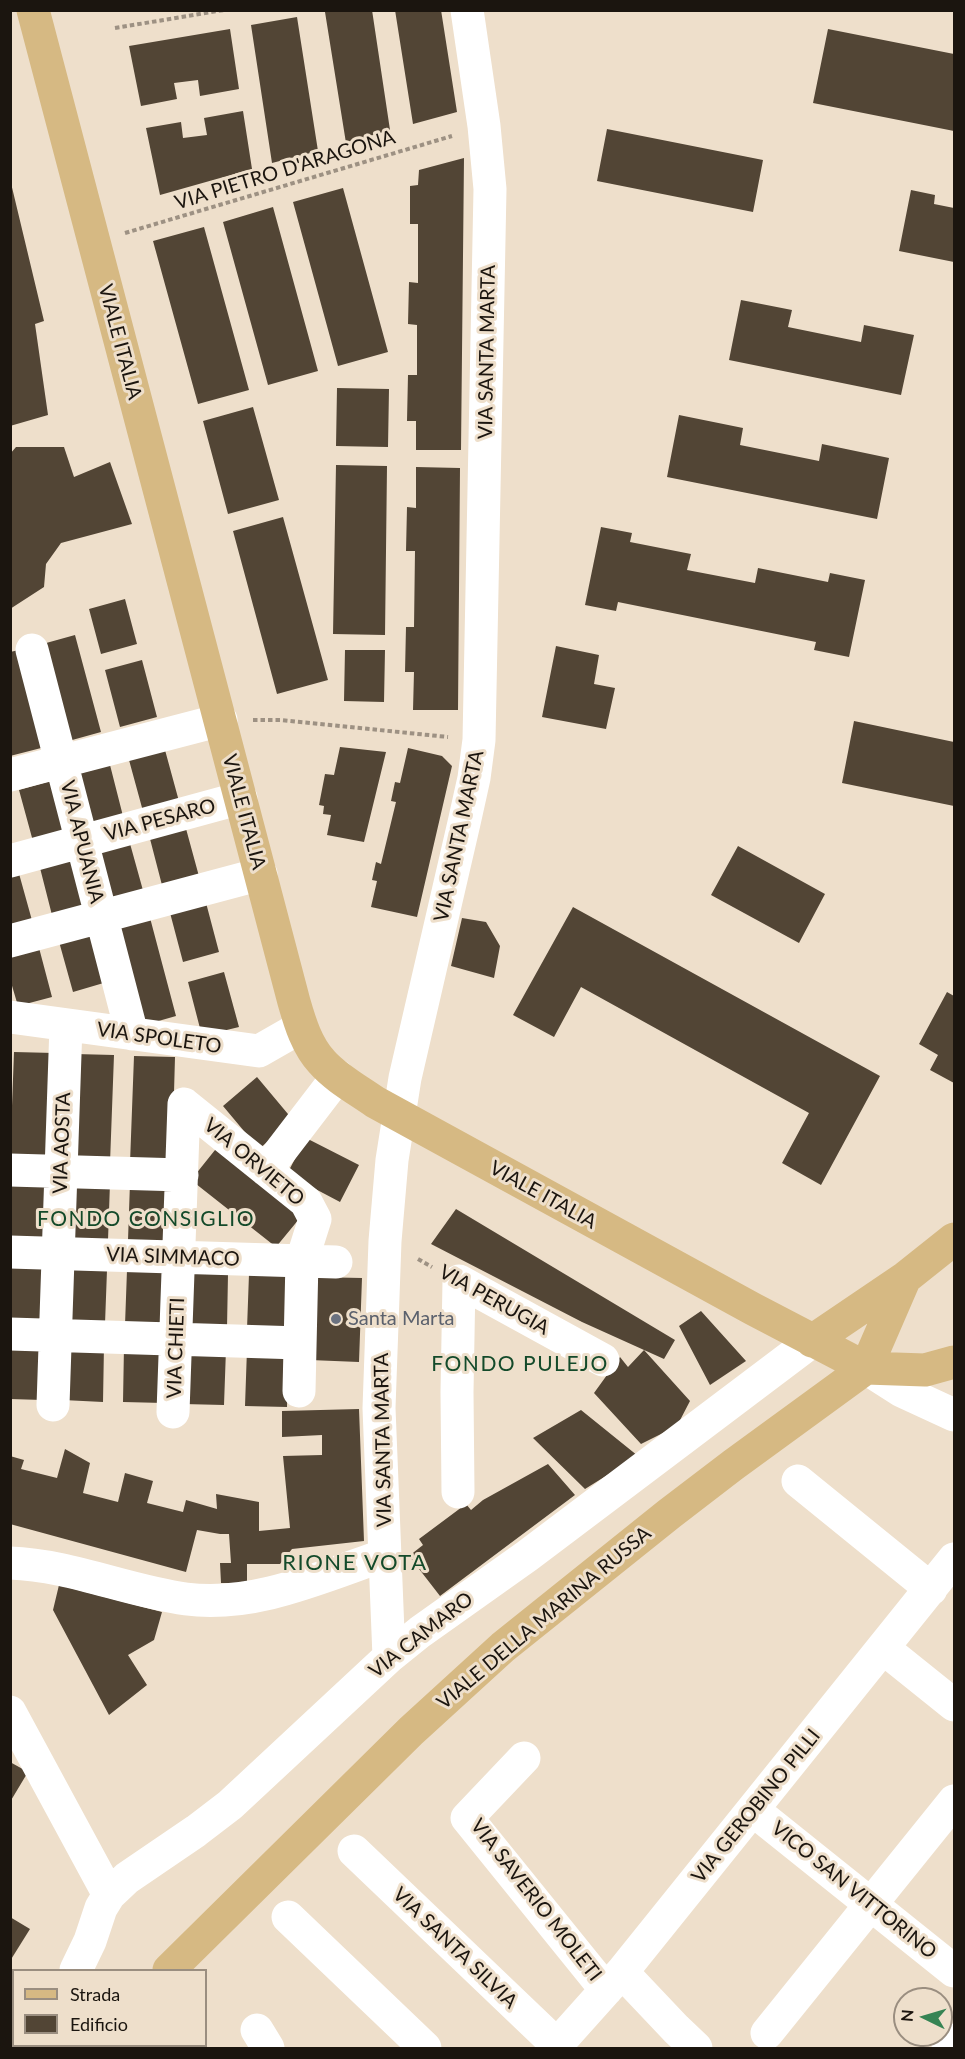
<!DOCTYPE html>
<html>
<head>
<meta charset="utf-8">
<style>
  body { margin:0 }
  #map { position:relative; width:965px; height:2059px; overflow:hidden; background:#eedfcb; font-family:Lato,sans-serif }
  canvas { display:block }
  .frame { position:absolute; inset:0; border:12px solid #1b150f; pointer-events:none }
  .legend { position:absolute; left:12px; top:1969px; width:195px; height:78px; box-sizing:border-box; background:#eedfcb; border:2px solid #9a8e80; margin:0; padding:8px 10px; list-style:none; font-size:18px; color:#1b150f }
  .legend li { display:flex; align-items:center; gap:12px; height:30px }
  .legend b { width:30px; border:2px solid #9a8e80 }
  .north { position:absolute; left:893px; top:1987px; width:60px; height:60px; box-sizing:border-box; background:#eedfcb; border:2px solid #9a8e80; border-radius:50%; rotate:275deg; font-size:16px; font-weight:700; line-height:24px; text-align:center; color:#1b150f }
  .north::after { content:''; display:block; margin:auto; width:21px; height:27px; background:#368454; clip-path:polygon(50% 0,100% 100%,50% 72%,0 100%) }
</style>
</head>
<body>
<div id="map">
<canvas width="965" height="2059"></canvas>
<div class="frame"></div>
<ul class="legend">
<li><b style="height:8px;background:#d6b983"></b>Strada</li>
<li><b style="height:16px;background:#524535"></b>Edificio</li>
</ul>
<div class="north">N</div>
</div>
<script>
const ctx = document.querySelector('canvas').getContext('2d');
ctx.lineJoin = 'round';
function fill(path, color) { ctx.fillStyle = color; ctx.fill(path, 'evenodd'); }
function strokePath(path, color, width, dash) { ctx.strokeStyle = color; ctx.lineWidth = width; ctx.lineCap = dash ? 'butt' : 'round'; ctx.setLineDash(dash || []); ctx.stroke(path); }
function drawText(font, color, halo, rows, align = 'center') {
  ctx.font = font + ' Lato,sans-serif'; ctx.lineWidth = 6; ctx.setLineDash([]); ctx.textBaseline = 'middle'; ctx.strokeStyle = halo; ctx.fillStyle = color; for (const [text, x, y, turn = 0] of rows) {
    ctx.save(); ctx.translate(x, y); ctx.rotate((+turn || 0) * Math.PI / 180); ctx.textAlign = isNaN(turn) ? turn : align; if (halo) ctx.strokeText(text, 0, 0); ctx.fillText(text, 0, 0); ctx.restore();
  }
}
const building = new Path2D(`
  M 334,10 L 372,10 L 390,130 L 346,143 L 325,12 Z
  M 395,10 L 441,10 L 457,112 L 413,124 Z
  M 297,17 L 318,151 L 272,163 L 251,25 Z
  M 230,29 L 239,89 L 200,96 L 198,80 L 174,83 L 177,99 L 141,106 L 129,46 Z
  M 828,29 L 954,54 L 954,131 L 813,103 Z
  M 243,111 L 252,169 L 160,195 L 146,128 L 181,122 L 183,138 L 207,135 L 204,118 Z
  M 607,129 L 763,160 L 753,212 L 597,181 Z
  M 464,158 L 461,450 L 416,450 L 416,421 L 407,421 L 408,375 L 417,375 L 417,325 L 408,324 L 409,282 L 418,283 L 418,224 L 410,224 L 410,186 L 418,185 L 419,170 Z
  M 10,179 L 44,321 L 35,324 L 48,415 L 10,426 Z
  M 343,188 L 388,352 L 338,366 L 293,202 Z
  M 911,190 L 935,195 L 934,204 L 954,208 L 954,262 L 899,251 Z
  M 273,207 L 318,371 L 268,385 L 223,222 Z
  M 204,227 L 249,390 L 198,404 L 153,241 Z
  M 741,300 L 792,310 L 788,327 L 861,342 L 864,325 L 914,335 L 901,395 L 729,360 Z
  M 337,388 L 389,389 L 388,447 L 336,446 Z
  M 253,407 L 279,500 L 228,514 L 203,421 Z
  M 679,415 L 743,428 L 740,445 L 819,461 L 822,444 L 889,458 L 877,519 L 667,477 Z
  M 16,447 L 64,447 L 74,477 L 110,462 L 132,524 L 61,543 L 46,564 L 44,587 L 10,609 L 10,454 Z
  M 336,465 L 387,466 L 385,635 L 333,634 Z
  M 416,467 L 460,468 L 458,710 L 413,710 L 414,672 L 405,672 L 406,627 L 414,627 L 415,551 L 406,551 L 407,507 L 416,508 Z
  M 283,517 L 328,680 L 277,694 L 233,531 Z
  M 601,527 L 632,533 L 630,542 L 691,554 L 687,570 L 755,583 L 758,568 L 828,582 L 830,573 L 865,580 L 849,657 L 814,650 L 816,642 L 618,602 L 616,611 L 585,605 Z
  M 125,599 L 137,644 L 101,654 L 89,609 Z
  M 75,635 L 101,732 L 65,742 L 39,645 Z
  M 556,646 L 599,655 L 594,684 L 615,688 L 606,729 L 542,717 Z
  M 19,650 L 45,747 L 10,756 L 10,652 Z
  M 345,650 L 385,650 L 384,702 L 344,701 Z
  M 142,660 L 157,717 L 120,727 L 105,670 Z
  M 854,721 L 954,742 L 954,806 L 842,783 Z
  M 340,747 L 386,752 L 364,842 L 327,835 L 331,815 L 323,814 L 324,806 L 319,805 L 325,774 L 334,775 Z
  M 408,748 L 442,756 L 452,766 L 417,917 L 371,907 L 377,881 L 372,880 L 376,862 L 381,864 L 396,802 L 391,801 L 395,782 L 400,783 Z
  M 165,750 L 180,805 L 144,815 L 129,760 Z
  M 110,765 L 124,820 L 88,830 L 74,775 Z
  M 54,780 L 68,835 L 34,845 L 19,790 Z
  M 185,825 L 200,880 L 163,889 L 149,835 Z
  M 129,840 L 144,894 L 109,904 L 94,849 Z
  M 738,846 L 825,894 L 799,943 L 711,895 Z
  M 74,855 L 88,910 L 53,919 L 39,864 Z
  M 18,870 L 33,924 L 10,930 L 10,872 Z
  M 205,899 L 219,952 L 183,962 L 169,909 Z
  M 573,907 L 880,1076 L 821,1185 L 782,1163 L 809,1113 L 581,987 L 554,1037 L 513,1015 Z
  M 149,914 L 176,1016 L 141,1026 L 114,924 Z
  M 462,918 L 486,922 L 500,946 L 494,978 L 451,966 Z
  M 93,929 L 107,982 L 73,992 L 58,938 Z
  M 38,944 L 52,997 L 18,1006 L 10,979 L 10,951 Z
  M 224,972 L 239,1027 L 202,1036 L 188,982 Z
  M 947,992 L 954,996 L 954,1083 L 930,1070 L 938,1055 L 919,1044 Z
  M 14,1052 L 54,1053 L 50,1161 L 10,1159 Z
  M 75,1054 L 114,1055 L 110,1163 L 71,1161 Z
  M 134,1056 L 175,1057 L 172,1164 L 130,1163 Z
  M 257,1077 L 293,1120 L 259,1149 L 223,1106 Z
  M 306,1138 L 359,1165 L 340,1202 L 287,1174 Z
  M 219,1145 L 304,1213 L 276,1247 L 191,1180 Z
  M 10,1179 L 49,1181 L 47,1238 L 10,1237 Z
  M 70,1181 L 110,1183 L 108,1240 L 69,1238 Z
  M 130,1183 L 171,1185 L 170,1242 L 128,1240 Z
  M 456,1209 L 675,1340 L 664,1359 L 582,1322 L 431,1244 Z
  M 10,1267 L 46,1268 L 45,1322 L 10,1321 Z
  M 68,1268 L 107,1270 L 105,1324 L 66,1323 Z
  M 127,1270 L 169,1272 L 167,1326 L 125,1325 Z
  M 188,1272 L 228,1274 L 227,1328 L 186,1327 Z
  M 249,1274 L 291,1275 L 289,1330 L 247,1329 Z
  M 313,1277 L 362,1278 L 359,1362 L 310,1360 Z
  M 701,1311 L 746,1361 L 710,1385 L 679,1326 Z
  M 10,1342 L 44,1343 L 42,1400 L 10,1399 Z
  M 65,1344 L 104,1345 L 103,1402 L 63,1400 Z
  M 124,1346 L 166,1347 L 164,1403 L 123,1402 Z
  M 185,1348 L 226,1349 L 224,1405 L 183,1404 Z
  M 247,1349 L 288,1351 L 287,1407 L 245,1406 Z
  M 644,1350 L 690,1401 L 677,1426 L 641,1444 L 594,1393 L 620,1357 L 628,1367 Z
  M 359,1409 L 364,1541 L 292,1549 L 280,1564 L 247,1564 L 247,1583 L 221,1583 L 220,1563 L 231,1563 L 229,1534 L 220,1534 L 197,1530 L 186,1572 L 10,1524 L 10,1456 L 24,1460 L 21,1469 L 57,1478 L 65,1449 L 90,1463 L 83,1493 L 118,1502 L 125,1473 L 153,1481 L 147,1503 L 183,1512 L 186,1500 L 217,1509 L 216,1494 L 259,1502 L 259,1531 L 290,1528 L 283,1456 L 322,1455 L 322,1435 L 282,1437 L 282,1411 Z
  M 581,1410 L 638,1456 L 585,1489 L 533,1438 Z
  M 548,1464 L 575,1495 L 440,1596 L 409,1556 L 423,1545 L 419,1539 L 466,1504 L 471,1510 L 483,1500 Z
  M 59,1585 L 162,1612 L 154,1640 L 128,1655 L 147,1685 L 109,1715 L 53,1610 Z
  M 10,1762 L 28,1772 L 10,1802 Z
  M 10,1917 L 30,1929 L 10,1961 Z`);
const path = new Path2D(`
  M 115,28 L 224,10
  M 125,233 L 452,136
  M 253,720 L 280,720 L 448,737
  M 418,1259 L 432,1267`);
const minor = new Path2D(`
  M 32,650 L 132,1034
  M 10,775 L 221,720
  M 10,861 L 241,798
  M 10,941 L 261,874
  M 10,1017 L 259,1051 L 301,1027
  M 184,1104 L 306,1202 L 315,1219 L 302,1260 L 299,1391
  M 10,1170 L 182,1175
  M 266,1170 L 338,1076
  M 10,1252 L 336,1262
  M 10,1334 L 300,1343
  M 866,1368 L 902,1391 L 954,1415
  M 53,1405 L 66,1025
  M 173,1412 L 184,1104
  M 798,1481 L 931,1589
  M 458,1492 L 457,1392 L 459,1281 L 603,1360
  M 10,1563 C 70,1565 127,1591 186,1599 C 254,1608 321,1577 385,1555
  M 883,1648 L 954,1705
  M 389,1657 L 379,1408 L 385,1241 L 392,1160 L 405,1078 L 464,823 L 474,778 L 479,740 L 490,189 L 484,126 L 467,10
  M 10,1712 L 109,1895
  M 524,1758 L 467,1818 L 606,1990
  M 753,1810 L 954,1971
  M 354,1851 L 557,2045
  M 288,1917 L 425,2048
  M 76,1970 L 90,1941 L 101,1908 L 109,1895 L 127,1878 L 196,1831 L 230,1805 L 389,1657 L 420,1632 L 527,1556 L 812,1341
  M 622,1972 L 676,2029 L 696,2048
  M 257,2030 L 268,2048
  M 767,2033 L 954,1801
  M 20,2048 L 22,2046
  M 554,2048 L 622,1972 L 954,1559
  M 948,2048 L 954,2040`);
const major = new Path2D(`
  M 33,10 L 294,1002 C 300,1023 307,1046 322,1062 C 336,1078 358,1090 375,1102 L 753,1309 L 866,1368 L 925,1370 L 954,1362
  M 812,1341 L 905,1278 L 954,1239
  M 169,1970 L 411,1731 L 503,1647 L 669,1514 L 733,1465 L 866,1368 L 905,1278
  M 95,2048 L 98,2046`);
const markers = [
  [336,1319,6,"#6b7280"]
];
const streetNames = [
  ["VIA PIETRO D'ARAGONA",285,170,-17],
  ["VIALE ITALIA",120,342,75],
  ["VIA SANTA MARTA",487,352,-89],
  ["VIALE ITALIA",244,812,75],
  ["VIA PESARO",160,820,-15],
  ["VIA SANTA MARTA",459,836,-78],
  ["VIA APUANIA",82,842,76],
  ["VIA SPOLETO",159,1038,8],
  ["VIA AOSTA",62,1143,-88],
  ["VIA ORVIETO",254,1162,40],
  ["VIALE ITALIA",543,1195,29],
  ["VIA SIMMACO",173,1257,2],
  ["VIA PERUGIA",494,1300,29],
  ["VIA CHIETI",176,1348,-88],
  ["VIA SANTA MARTA",383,1440,-91],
  ["VIALE DELLA MARINA RUSSA",544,1618,-40],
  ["VIA CAMARO",421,1635,-38],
  ["VIA GEROBINO PILLI",756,1806,-51],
  ["VICO SAN VITTORINO",854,1890,39],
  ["VIA SAVERIO MOLETI",536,1900,52],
  ["VIA SANTA SILVIA",455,1948,44]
];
const worshipNames = [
  ["Santa Marta",348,1319]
];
const neighbourhoodNames = [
  ["FONDO CONSIGLIO",146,1219],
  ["FONDO PULEJO",520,1364]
];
const quarterNames = [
  ["RIONE VOTA",355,1563]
];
fill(building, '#524535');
strokePath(path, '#9d9183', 4, [4.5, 3]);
strokePath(minor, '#fff', 33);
strokePath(major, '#d6b983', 33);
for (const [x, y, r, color] of markers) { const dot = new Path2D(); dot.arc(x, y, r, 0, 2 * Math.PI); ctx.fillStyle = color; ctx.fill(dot); strokePath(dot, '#eedfcb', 2); }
drawText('20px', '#1b150f', '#eedfcb', streetNames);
drawText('20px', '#5b616d', '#eedfcb', worshipNames, 'left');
ctx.letterSpacing = '1.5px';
drawText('21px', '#134a2a', '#eedfcb', neighbourhoodNames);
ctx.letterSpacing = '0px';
ctx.letterSpacing = '1.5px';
drawText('22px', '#134a2a', '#eedfcb', quarterNames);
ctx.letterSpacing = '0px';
</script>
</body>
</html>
